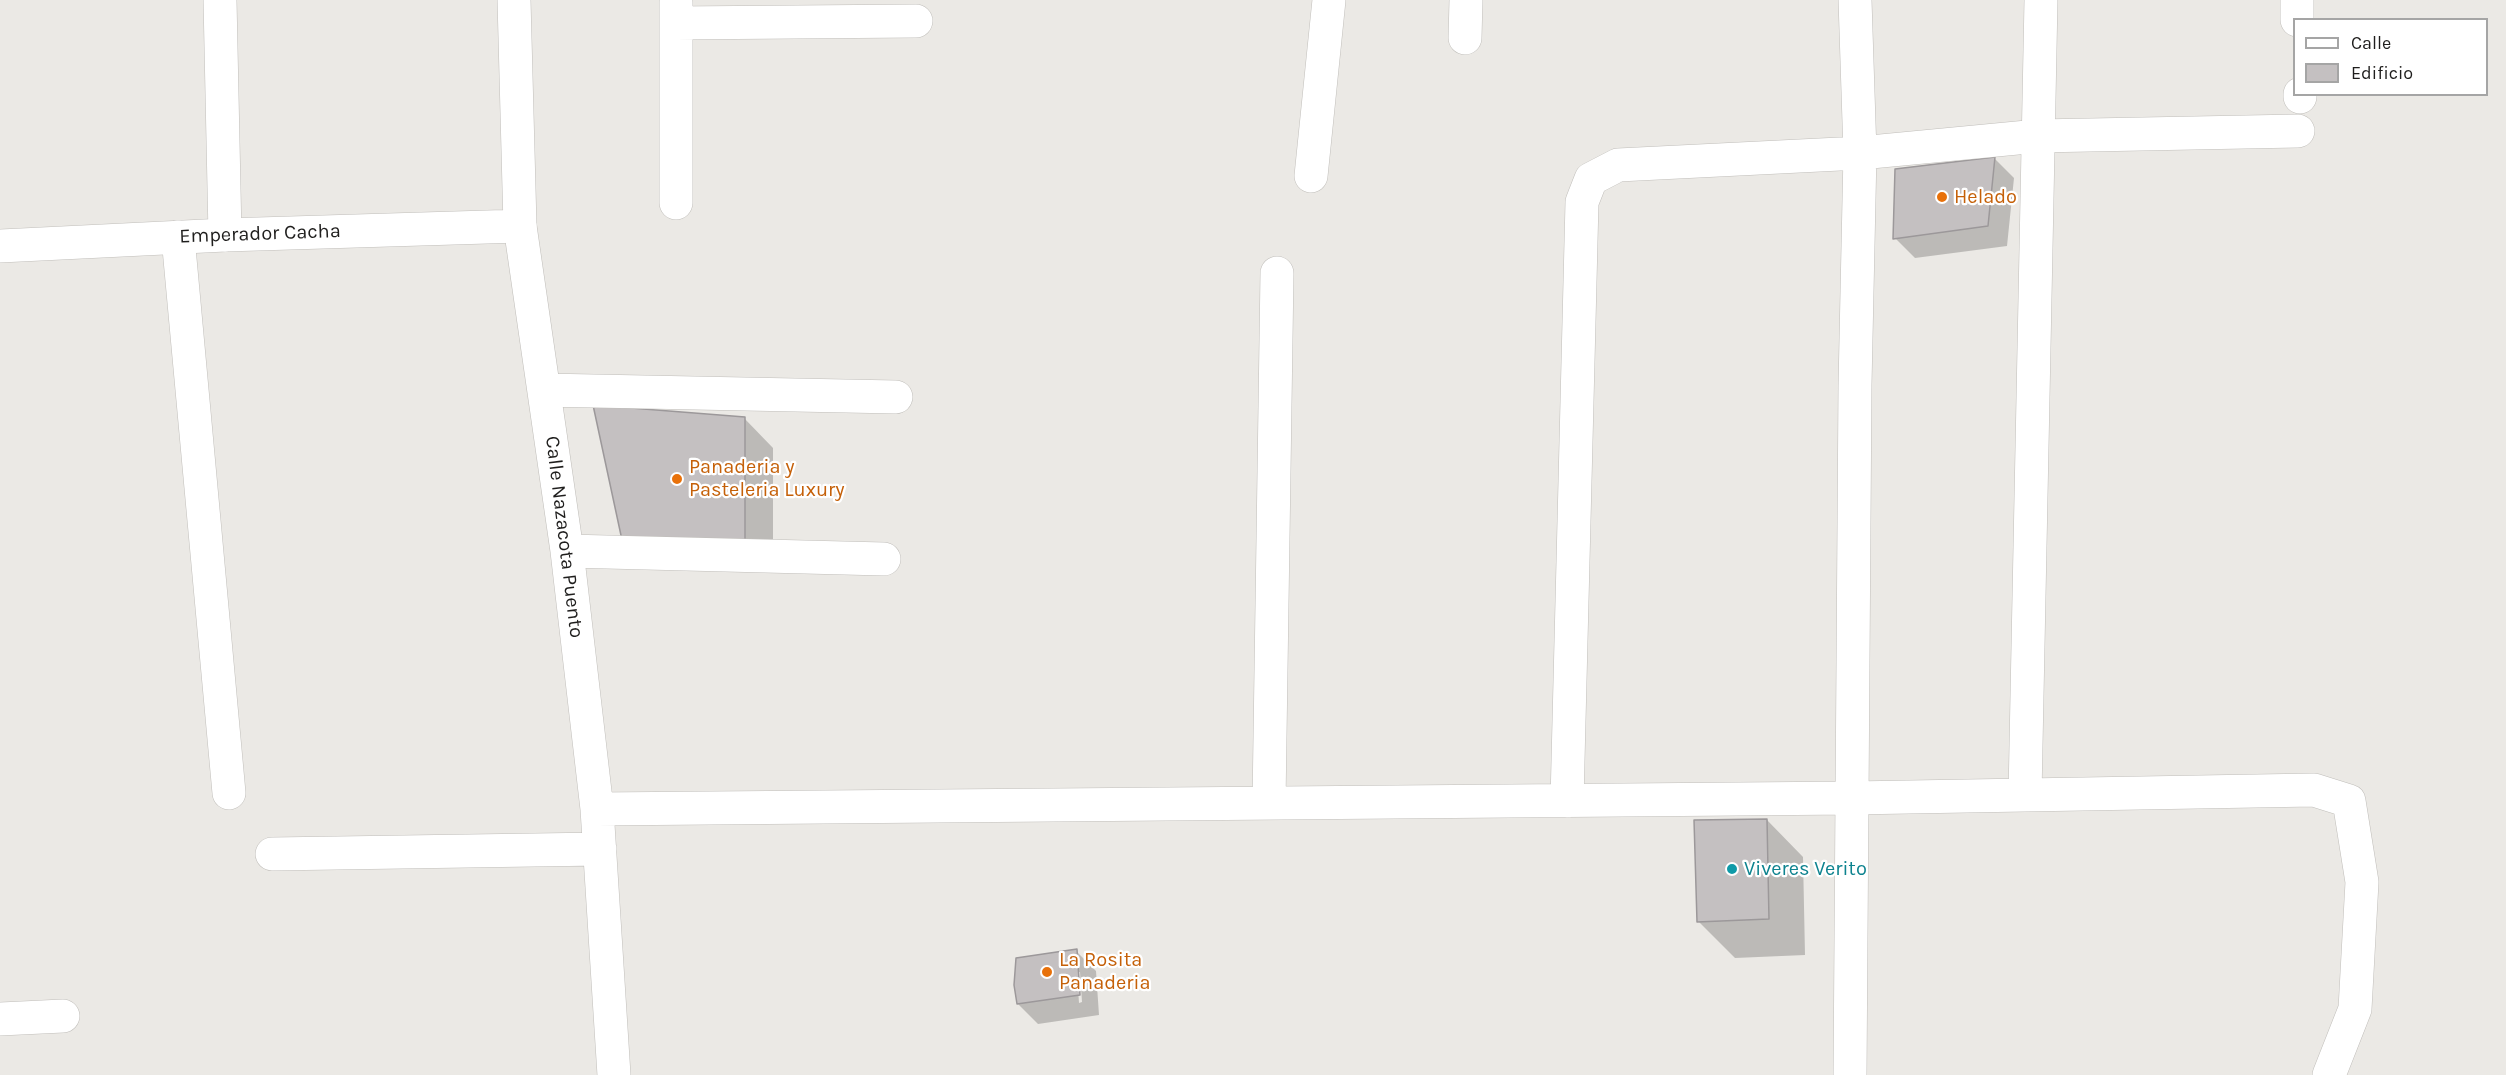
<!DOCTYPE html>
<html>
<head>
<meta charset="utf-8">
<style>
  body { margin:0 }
  #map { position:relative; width:2506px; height:1075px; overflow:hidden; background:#ebe9e5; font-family:Karla,sans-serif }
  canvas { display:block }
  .legend { position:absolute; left:2293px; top:18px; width:195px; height:78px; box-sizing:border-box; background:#fff; border:2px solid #a5a5a5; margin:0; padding:8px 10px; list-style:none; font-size:18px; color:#1f1e1d }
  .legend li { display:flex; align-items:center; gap:12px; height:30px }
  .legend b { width:30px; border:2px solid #a5a5a5 }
</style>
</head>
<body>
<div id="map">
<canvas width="2506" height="1075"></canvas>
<ul class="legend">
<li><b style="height:8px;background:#fff"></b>Calle</li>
<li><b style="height:16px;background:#c4c0c1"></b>Edificio</li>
</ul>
</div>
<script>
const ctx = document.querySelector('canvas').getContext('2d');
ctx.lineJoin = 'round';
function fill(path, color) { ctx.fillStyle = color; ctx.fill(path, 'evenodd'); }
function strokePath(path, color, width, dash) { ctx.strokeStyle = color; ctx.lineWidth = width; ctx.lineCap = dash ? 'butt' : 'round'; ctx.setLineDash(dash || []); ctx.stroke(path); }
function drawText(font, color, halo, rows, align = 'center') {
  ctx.font = font + ' Karla,sans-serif'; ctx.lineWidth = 4.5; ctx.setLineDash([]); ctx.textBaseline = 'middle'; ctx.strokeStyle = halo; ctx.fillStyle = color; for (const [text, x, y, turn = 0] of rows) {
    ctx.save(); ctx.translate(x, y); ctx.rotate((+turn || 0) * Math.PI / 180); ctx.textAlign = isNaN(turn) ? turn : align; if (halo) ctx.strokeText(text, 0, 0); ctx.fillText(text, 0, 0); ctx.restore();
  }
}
const shadow = new Path2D(`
  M 1994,158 L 2014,178 L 2007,246 L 1915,258 L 1895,238 Z
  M 744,418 L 773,448 L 773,571 L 653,569 Z
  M 1767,820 L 1803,857 L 1805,955 L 1735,958 L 1699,922 Z
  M 1076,951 L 1096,971 L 1099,1015 L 1038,1024 L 1018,1004 ZM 1077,972 L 1080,972 L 1082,1002 L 1079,1003 Z`);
const building = new Path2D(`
  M 1995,157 L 1988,226 L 1893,239 L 1895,169 Z
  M 593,405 L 745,417 L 745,542 L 622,540 Z
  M 1767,819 L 1769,919 L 1697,922 L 1694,820 Z
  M 1077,949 L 1080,995 L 1017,1004 L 1014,985 L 1016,958 Z`);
const street = new Path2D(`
  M 220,0 L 225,235
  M 2297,0 L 2297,20
  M 676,2 L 676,203
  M 676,23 L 916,21
  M 1465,38 L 1466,0
  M 2300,94 L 2300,97
  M 1311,176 L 1329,0
  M 520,226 L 567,551 L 597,809 L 614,1075
  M 178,237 L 229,793
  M 544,390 L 896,397
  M 567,551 L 884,559
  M 2025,795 L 2041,0
  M 1567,801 L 1582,202 L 1591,179 L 1618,165 L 1860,153 L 2038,136 L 2298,131
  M 1269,803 L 1277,273
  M 597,809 L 1852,798 L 2314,790 L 2349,801 L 2362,882 L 2355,1009 L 2329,1075
  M 272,854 L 600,849
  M 0,1019 L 63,1016
  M 1850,1075 L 1855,385 L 1860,153 L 1855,0`);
const secondary = new Path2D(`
  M 0,246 L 225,235 L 520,226 L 514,0`);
const markers = [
  [1942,197,6,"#e8710a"],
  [677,479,6,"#e8710a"],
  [1732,869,6,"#0f9aa8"],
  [1047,972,6,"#e8710a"]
];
const foodNames = [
  ["Helado",1954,197],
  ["Panaderia y",689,467],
  ["Pasteleria Luxury",689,490],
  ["La Rosita",1059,960],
  ["Panaderia",1059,983]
];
const streetNames = [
  ["Emperador Cacha",260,234,-2],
  ["Calle Nazacota Puento",564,537,83]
];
const cultureNames = [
  ["Viveres Verito",1744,869]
];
fill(shadow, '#0003');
fill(building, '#c4c0c1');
strokePath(building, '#9c989a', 1.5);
strokePath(street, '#c0beba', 34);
strokePath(secondary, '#c0beba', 34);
strokePath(street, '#fff', 33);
strokePath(secondary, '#fff', 33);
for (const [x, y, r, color] of markers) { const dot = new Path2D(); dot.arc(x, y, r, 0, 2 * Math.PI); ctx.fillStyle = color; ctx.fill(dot); strokePath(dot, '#fff', 2); }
drawText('20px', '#c56008', '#fff', foodNames, 'left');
drawText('20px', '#1f1e1d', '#fff', streetNames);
drawText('20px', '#0d838f', '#fff', cultureNames, 'left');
</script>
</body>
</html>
